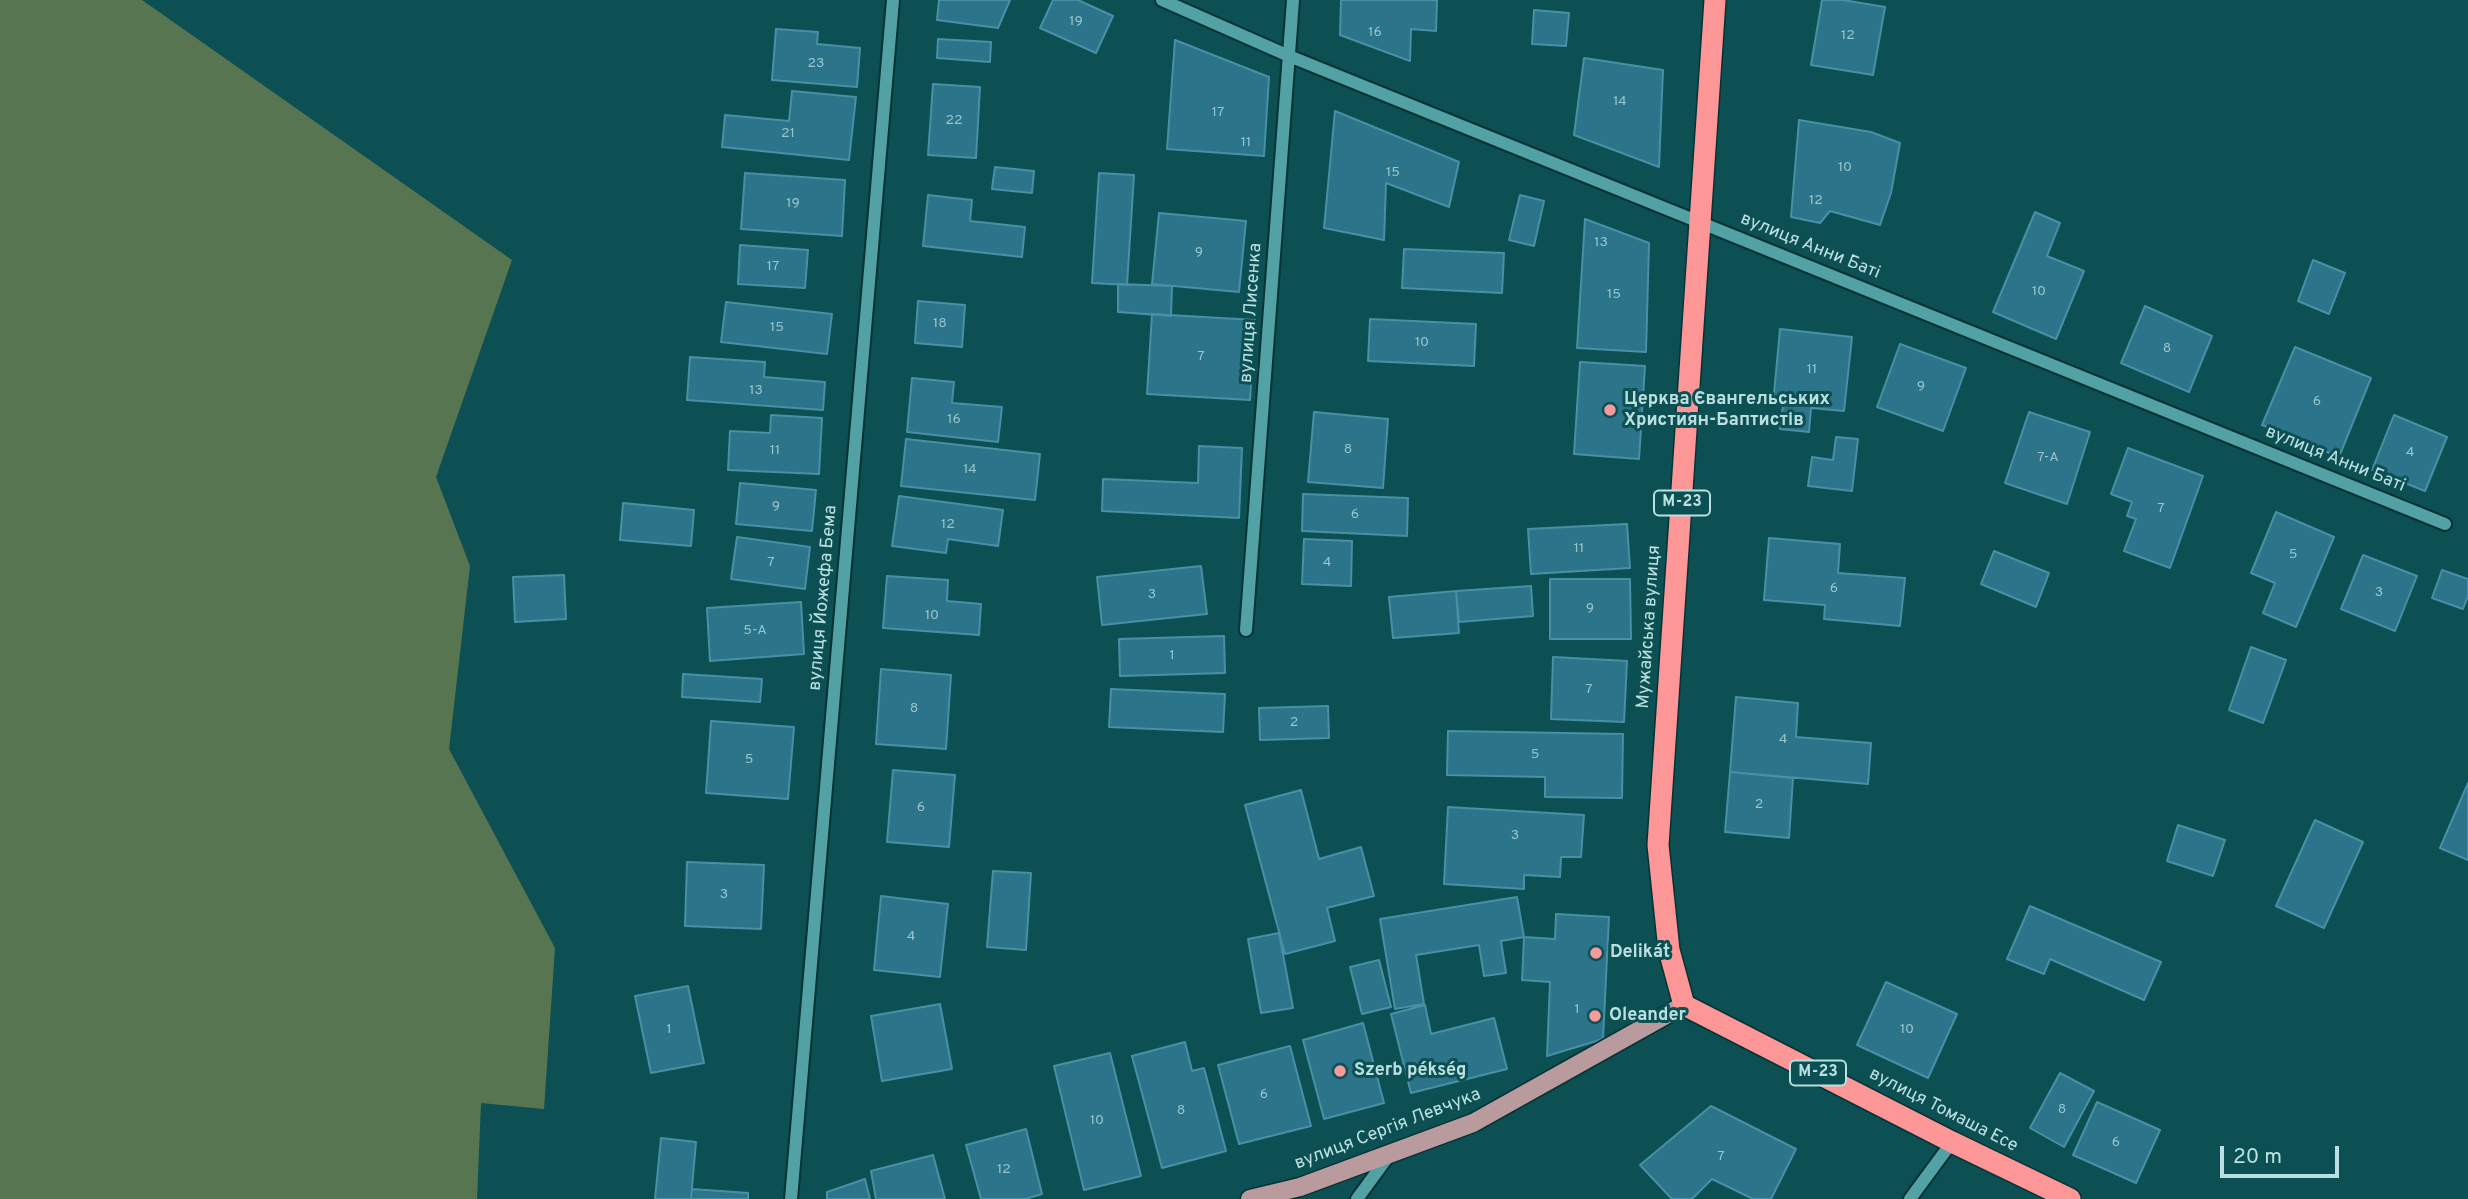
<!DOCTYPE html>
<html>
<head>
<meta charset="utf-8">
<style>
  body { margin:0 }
  #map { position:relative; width:2468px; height:1199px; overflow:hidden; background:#0d5053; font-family:Overpass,sans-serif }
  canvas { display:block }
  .scale { position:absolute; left:2220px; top:1146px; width:119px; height:32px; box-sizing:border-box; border:4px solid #bbe0e1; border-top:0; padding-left:9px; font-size:21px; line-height:24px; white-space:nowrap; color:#bbe0e1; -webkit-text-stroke:5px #0d5053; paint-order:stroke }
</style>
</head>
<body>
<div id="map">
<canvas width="2468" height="1199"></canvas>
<div class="scale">20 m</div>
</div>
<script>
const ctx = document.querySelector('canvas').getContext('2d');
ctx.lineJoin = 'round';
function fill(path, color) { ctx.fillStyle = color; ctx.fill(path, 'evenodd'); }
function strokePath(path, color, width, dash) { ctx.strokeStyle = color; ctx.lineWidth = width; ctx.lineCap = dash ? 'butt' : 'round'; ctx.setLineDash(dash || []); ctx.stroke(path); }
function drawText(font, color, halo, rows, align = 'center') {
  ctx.font = font + ' Overpass,sans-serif'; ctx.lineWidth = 6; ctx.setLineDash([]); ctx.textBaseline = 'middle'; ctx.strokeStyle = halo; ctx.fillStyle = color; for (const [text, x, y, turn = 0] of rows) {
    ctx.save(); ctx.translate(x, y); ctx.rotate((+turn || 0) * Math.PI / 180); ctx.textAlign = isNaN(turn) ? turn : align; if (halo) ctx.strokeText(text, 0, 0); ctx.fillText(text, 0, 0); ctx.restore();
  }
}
const green = new Path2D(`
  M 0,0 L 142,0 L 512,260 L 436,477 L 470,566 L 449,749 L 555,948 L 544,1109 L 481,1103 L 477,1199 L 0,1199 Z`);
const building = new Path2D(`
  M 939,0 L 1010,0 L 998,28 L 937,20 Z
  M 1053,0 L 1078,0 L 1113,16 L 1096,53 L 1040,28 Z
  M 1341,0 L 1437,0 L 1436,31 L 1411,29 L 1410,61 L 1340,35 Z
  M 1822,0 L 1843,0 L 1885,7 L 1873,75 L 1811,65 Z
  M 1534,10 L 1569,13 L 1566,46 L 1532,44 Z
  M 776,29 L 818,32 L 817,44 L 860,48 L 857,87 L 772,80 Z
  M 938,39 L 991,42 L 990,62 L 937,58 Z
  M 1175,40 L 1269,77 L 1264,156 L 1167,149 Z
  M 1584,58 L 1663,70 L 1659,167 L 1574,135 Z
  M 933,84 L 980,87 L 976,158 L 928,155 Z
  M 792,91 L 856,97 L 849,160 L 722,147 L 725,115 L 789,121 Z
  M 1335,111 L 1459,162 L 1449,207 L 1386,183 L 1384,240 L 1324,228 Z
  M 1799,120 L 1871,132 L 1900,143 L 1891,193 L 1880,225 L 1830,211 L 1820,223 L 1791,217 Z
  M 995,167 L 1034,171 L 1032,193 L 992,189 Z
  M 745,173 L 845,180 L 842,236 L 741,229 Z
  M 1099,173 L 1134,175 L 1127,285 L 1092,283 Z
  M 928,195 L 972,200 L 970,221 L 1025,227 L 1022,257 L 923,246 Z
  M 1520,195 L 1544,201 L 1534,246 L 1509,240 Z
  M 2035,212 L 2060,223 L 2047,256 L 2084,271 L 2056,339 L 1993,312 Z
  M 1159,213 L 1246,221 L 1239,292 L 1152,284 Z
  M 1585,219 L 1649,243 L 1646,352 L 1577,348 Z
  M 740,245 L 808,250 L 805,288 L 738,284 Z
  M 1404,249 L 1504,253 L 1502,293 L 1402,288 Z
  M 2313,260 L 2345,273 L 2329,314 L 2298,301 Z
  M 1118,284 L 1172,286 L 1171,316 L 1118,312 Z
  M 918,301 L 965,305 L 962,347 L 915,343 Z
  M 726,302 L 832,314 L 827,354 L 721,342 Z
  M 2145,306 L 2212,336 L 2189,392 L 2121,363 Z
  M 1152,314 L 1255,320 L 1250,400 L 1147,394 Z
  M 1370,319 L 1476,324 L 1474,366 L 1368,361 Z
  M 1780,329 L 1852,337 L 1844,411 L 1811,408 L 1809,432 L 1780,429 L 1783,405 L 1773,404 Z
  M 1900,344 L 1966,368 L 1943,431 L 1877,407 Z
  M 2295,347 L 2371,378 L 2339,457 L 2262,425 Z
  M 690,357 L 765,362 L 764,377 L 825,382 L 823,410 L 687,400 Z
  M 1580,362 L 1645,366 L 1639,459 L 1574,454 Z
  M 912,378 L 954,382 L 952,403 L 1002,407 L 998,442 L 907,432 Z
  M 1314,412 L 1388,419 L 1383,488 L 1308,482 Z
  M 2029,412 L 2090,432 L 2067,504 L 2005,483 Z
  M 771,415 L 822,418 L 819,474 L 728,470 L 730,431 L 770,433 Z
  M 2394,415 L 2447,437 L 2425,491 L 2372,470 Z
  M 1836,437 L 1858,439 L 1852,491 L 1808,486 L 1812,457 L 1833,460 Z
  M 906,439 L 1040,454 L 1035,500 L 901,486 Z
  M 1199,446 L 1242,448 L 1239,518 L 1102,511 L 1103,479 L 1198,483 Z
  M 2128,448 L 2203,476 L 2170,568 L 2124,551 L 2136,519 L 2127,516 L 2132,502 L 2111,494 Z
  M 740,483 L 816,490 L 812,531 L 736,524 Z
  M 1303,494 L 1408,498 L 1407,536 L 1302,531 Z
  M 899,496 L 1003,510 L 998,546 L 948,539 L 946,553 L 892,546 Z
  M 623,503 L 694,510 L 691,546 L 620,540 Z
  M 2276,512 L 2334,537 L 2296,627 L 2263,613 L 2275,583 L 2251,573 Z
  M 1627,524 L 1630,568 L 1531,574 L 1528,529 Z
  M 737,537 L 810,547 L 805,589 L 731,579 Z
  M 1769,538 L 1840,544 L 1838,573 L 1905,578 L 1900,626 L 1824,619 L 1825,605 L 1764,600 Z
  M 1304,539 L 1352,541 L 1351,586 L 1302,584 Z
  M 1994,551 L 2049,573 L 2036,607 L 1981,584 Z
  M 2363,555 L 2417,576 L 2395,631 L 2341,609 Z
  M 1201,566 L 1207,614 L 1102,625 L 1097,577 Z
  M 2442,570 L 2468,579 L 2468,596 L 2463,609 L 2432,598 Z
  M 564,575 L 566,619 L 515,622 L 513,577 Z
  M 887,576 L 948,580 L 947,601 L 981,604 L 979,635 L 883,628 Z
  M 1550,579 L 1630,579 L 1631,639 L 1550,639 Z
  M 1531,586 L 1533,616 L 1459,622 L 1456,591 Z
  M 1456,591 L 1459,633 L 1393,638 L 1389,597 Z
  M 801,602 L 804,654 L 710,661 L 707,608 Z
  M 1224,636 L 1225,673 L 1120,676 L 1119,639 Z
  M 2251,647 L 2286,660 L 2263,723 L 2229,710 Z
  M 1553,657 L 1627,661 L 1624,722 L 1551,719 Z
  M 881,669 L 951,675 L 946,749 L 876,744 Z
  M 683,674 L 762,679 L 760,702 L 682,697 Z
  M 1111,689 L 1225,694 L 1223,732 L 1109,727 Z
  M 1736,697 L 1798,703 L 1796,737 L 1871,743 L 1868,784 L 1730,772 Z
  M 1328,706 L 1329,738 L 1260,740 L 1259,708 Z
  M 711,721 L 794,727 L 788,799 L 706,793 Z
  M 1448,731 L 1623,734 L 1622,798 L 1545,797 L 1545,777 L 1447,775 Z
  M 893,770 L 955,775 L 949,847 L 887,842 Z
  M 1730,772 L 1793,778 L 1789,838 L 1725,832 Z
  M 2468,783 L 2468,860 L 2440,848 Z
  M 1301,790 L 1319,859 L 1361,847 L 1374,896 L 1327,908 L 1335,941 L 1285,954 L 1245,805 Z
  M 1448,807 L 1584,815 L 1581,857 L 1561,857 L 1560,877 L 1524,875 L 1524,889 L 1444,884 Z
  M 2315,820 L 2363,842 L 2324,928 L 2276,906 Z
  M 2178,825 L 2225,840 L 2213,876 L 2167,861 Z
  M 687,862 L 764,865 L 761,929 L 685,926 Z
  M 993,871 L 1031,873 L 1026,950 L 987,947 Z
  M 881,896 L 948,904 L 940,977 L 874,970 Z
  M 1517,897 L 1524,937 L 1501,941 L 1506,973 L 1484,976 L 1479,945 L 1416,955 L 1424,1004 L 1395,1009 L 1380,919 Z
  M 2030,906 L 2161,962 L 2144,1000 L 2050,959 L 2044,974 L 2007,959 Z
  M 1556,914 L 1609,917 L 1603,1039 L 1547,1056 L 1550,982 L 1522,980 L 1524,937 L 1555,939 Z
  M 1279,933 L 1293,1008 L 1261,1013 L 1248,939 Z
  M 1379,960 L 1391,1007 L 1362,1014 L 1350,967 Z
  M 1886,982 L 1957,1014 L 1928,1078 L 1857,1045 Z
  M 688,986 L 704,1063 L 651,1073 L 635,996 Z
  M 940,1004 L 952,1069 L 882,1081 L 871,1016 Z
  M 1425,1005 L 1431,1034 L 1494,1018 L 1507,1069 L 1411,1093 L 1391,1014 Z
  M 1363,1023 L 1384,1103 L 1324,1119 L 1303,1040 Z
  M 1185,1042 L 1192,1071 L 1204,1068 L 1226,1151 L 1162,1168 L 1132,1056 Z
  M 1290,1046 L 1311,1126 L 1239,1144 L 1218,1065 Z
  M 1110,1053 L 1141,1176 L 1084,1190 L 1054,1066 Z
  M 2060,1073 L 2094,1091 L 2064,1147 L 2030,1128 Z
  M 2097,1102 L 2160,1130 L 2136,1183 L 2073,1155 Z
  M 1711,1106 L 1796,1149 L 1771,1199 L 1753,1199 L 1712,1179 L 1692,1199 L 1672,1199 L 1640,1165 Z
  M 1026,1129 L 1042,1194 L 1025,1199 L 981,1199 L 966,1145 Z
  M 661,1138 L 696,1142 L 691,1199 L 655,1199 Z
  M 933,1155 L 945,1199 L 876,1199 L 871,1171 Z
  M 865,1179 L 870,1199 L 827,1199 L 827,1192 Z
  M 692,1189 L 748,1193 L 748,1199 L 691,1199 Z`);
const minor = new Path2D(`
  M 1162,0 L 1289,56 L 2445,524
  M 1246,630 L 1293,0
  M 791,1199 L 893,0
  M 1357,1199 L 1390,1154
  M 1910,1199 L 1952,1142`);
const major = new Path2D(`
  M 1250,1199 L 1300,1187 L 1473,1123 L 1684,1005`);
const highway = new Path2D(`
  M 1715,0 L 1658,845 L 1669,950 L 1684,1005 L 1952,1142 L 2070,1199`);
const markers = [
  [1610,410,7,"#f59b9b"],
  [1596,953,7,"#f59b9b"],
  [1595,1016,7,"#f59b9b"],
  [1340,1071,7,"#f59b9b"]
];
const numberNames = [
  ["19",1076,22],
  ["16",1375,33],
  ["12",1848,36],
  ["23",816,64],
  ["14",1620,102],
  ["17",1218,113],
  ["22",954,121],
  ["21",788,134],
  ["11",1246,143],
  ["10",1845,168],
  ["15",1393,173],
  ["12",1816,201],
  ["19",793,204],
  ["13",1601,243],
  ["9",1199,253],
  ["17",773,267],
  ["10",2039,292],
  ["15",1614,295],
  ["18",940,324],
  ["15",777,328],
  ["10",1422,343],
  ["8",2167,349],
  ["7",1201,357],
  ["11",1812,370],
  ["9",1921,387],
  ["13",756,391],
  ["6",2317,402],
  ["16",954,420],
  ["8",1348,450],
  ["11",775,451],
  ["4",2410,453],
  ["7-А",2048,458],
  ["14",970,470],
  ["9",776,507],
  ["7",2161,509],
  ["6",1355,515],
  ["12",948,525],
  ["11",1579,549],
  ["5",2293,555],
  ["7",771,563],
  ["4",1327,563],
  ["6",1834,589],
  ["3",2379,593],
  ["3",1152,595],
  ["9",1590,609],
  ["10",932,616],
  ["5-А",755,631],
  ["1",1172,656],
  ["7",1589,690],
  ["8",914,709],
  ["2",1294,723],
  ["4",1783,740],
  ["5",1535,755],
  ["5",749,760],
  ["2",1759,805],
  ["6",921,808],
  ["3",1515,836],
  ["3",724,895],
  ["4",911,937],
  ["1",1577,1010],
  ["1",669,1030],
  ["10",1907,1030],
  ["6",1264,1095],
  ["8",2062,1110],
  ["8",1181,1111],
  ["10",1097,1121],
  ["6",2116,1143],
  ["7",1721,1157],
  ["12",1004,1170]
];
const shields = [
  [1682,503,56],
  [1818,1073,56]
];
const shieldNames = [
  ["М-23",1682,503],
  ["М-23",1818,1073]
];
const streetNames = [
  ["вулиця Анни Баті",1810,247,22],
  ["вулиця Лисенка",1252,313,-86],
  ["вулиця Анни Баті",2335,460,22],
  ["вулиця Йожефа Бема",824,598,-85],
  ["Мужайська вулиця",1650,627,-86],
  ["вулиця Томаша Есе",1943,1111,27],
  ["вулиця Сергія Левчука",1388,1130,-21]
];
const poiNames = [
  ["Церква Євангельських",1624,400],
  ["Християн-Баптистів",1624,421],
  ["Delikát",1610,953],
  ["Oleander",1609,1016],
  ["Szerb pékség",1354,1071]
];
fill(green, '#587551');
fill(building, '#2b7489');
strokePath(building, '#4890a5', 2);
strokePath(minor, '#053335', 16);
strokePath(major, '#053335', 21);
strokePath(highway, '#053335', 24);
strokePath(minor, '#52a1a5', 12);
strokePath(major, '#b99a9d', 18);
strokePath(highway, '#fd9697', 21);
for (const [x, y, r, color] of markers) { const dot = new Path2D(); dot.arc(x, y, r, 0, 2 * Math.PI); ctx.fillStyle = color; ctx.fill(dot); strokePath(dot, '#0d5053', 2.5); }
drawText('14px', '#97c5cb', null, numberNames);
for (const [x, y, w] of shields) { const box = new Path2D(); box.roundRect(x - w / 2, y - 12.5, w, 25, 5); ctx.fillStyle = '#0d5053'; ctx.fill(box); strokePath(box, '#bbe0e1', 2); }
drawText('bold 16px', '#bbe0e1', null, shieldNames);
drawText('18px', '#bbe0e1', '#0d5053', streetNames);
drawText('bold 18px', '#bbe0e1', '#0d5053', poiNames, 'left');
</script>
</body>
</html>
